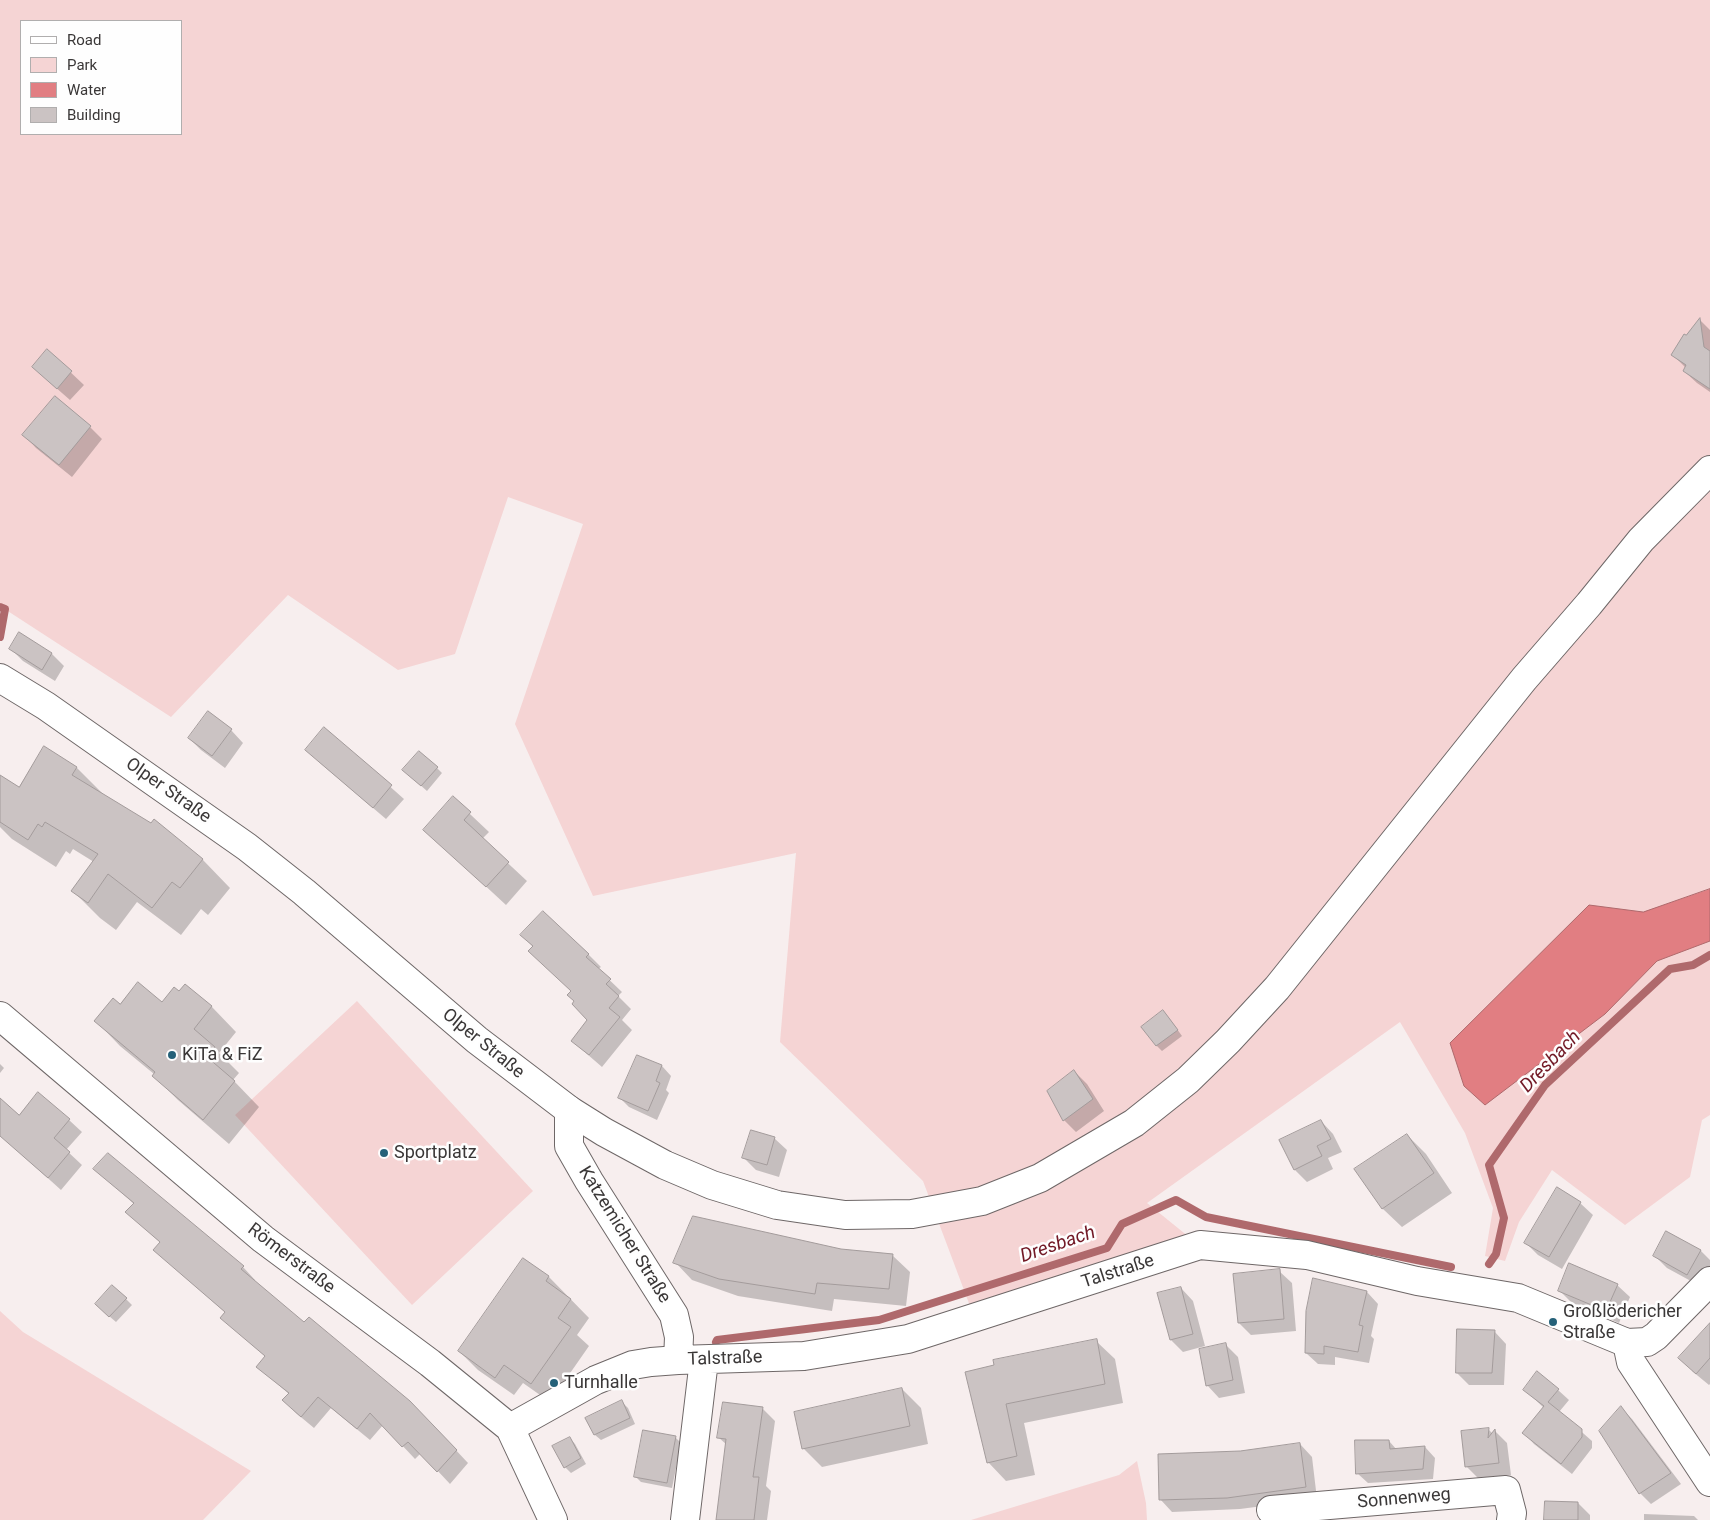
<!DOCTYPE html>
<html>
<head>
<meta charset="utf-8">
<style>
  body { margin:0 }
  #map { position:relative; width:1710px; height:1520px; overflow:hidden; background:#f7eeee; font-family:Roboto,sans-serif }
  canvas { display:block }
  .legend { position:absolute; left:20px; top:20px; width:162px; height:115px; box-sizing:border-box; background:#fefefe; border:1px solid #b0aeae; margin:0; padding:6px 9px; list-style:none; font-size:15px; color:#3a3737 }
  .legend li { display:flex; align-items:center; gap:10px; height:25px }
  .legend b { width:25px; border:1px solid #b0aeae }
</style>
</head>
<body>
<div id="map">
<canvas width="1710" height="1520"></canvas>
<ul class="legend">
<li><b style="height:6px;background:#fff"></b>Road</li>
<li><b style="height:14px;background:#f5d4d4"></b>Park</li>
<li><b style="height:14px;background:#e17e82"></b>Water</li>
<li><b style="height:14px;background:#cbc3c3"></b>Building</li>
</ul>
</div>
<script>
const ctx = document.querySelector('canvas').getContext('2d');
ctx.lineJoin = 'round';
function fill(path, color) { ctx.fillStyle = color; ctx.fill(path, 'evenodd'); }
function strokePath(path, color, width, dash) { ctx.strokeStyle = color; ctx.lineWidth = width; ctx.lineCap = dash ? 'butt' : 'round'; ctx.setLineDash(dash || []); ctx.stroke(path); }
function drawText(font, color, halo, rows, align = 'center') {
  ctx.font = font + ' Roboto,sans-serif'; ctx.lineWidth = 5; ctx.setLineDash([]); ctx.textBaseline = 'middle'; ctx.strokeStyle = halo; ctx.fillStyle = color; for (const [text, x, y, turn = 0] of rows) {
    ctx.save(); ctx.translate(x, y); ctx.rotate((+turn || 0) * Math.PI / 180); ctx.textAlign = isNaN(turn) ? turn : align; if (halo) ctx.strokeText(text, 0, 0); ctx.fillText(text, 0, 0); ctx.restore();
  }
}
const green = new Path2D(`
  M 0,0 L 1710,0 L 1710,1115 L 1702,1120 L 1690,1177 L 1625,1225 L 1552,1170 L 1519,1222 L 1505,1261 L 1485,1256 L 1493,1208 L 1465,1133 L 1400,1022 L 1147,1203 L 1189,1237 L 970,1306 L 923,1181 L 780,1042 L 796,853 L 593,896 L 515,724 L 583,524 L 508,497 L 455,654 L 398,670 L 288,595 L 171,717 L 0,606 ZM 21,21 L 181,21 L 181,134 L 21,134 Z
  M 357,1001 L 533,1191 L 412,1305 L 235,1115 Z
  M 0,1311 L 23,1332 L 251,1471 L 203,1520 L 0,1520 Z
  M 1137,1461 L 1146,1503 L 1147,1520 L 971,1520 L 1119,1475 Z`);
const water = new Path2D(`
  M 1710,889 L 1710,941 L 1657,961 L 1605,1014 L 1485,1105 L 1464,1086 L 1450,1043 L 1589,905 L 1643,912 Z`);
const shadow = new Path2D(`
  M 1700,320 L 1710,330 L 1710,392 L 1697,383 L 1684,371 L 1686,368 L 1672,354 Z
  M 48,351 L 84,385 L 70,400 L 46,379 Z
  M 90,427 L 102,439 L 72,477 L 36,448 L 24,435 Z
  M 20,634 L 52,654 L 64,666 L 55,681 L 23,661 L 11,649 Z
  M 208,713 L 231,730 L 243,743 L 225,768 L 201,750 L 189,738 Z
  M 325,729 L 404,799 L 386,819 L 319,762 Z
  M 44,748 L 77,768 L 105,796 L 151,824 L 154,821 L 203,860 L 230,888 L 208,915 L 201,909 L 181,935 L 137,902 L 116,930 L 100,918 L 72,890 L 94,862 L 73,849 L 70,854 L 66,851 L 56,867 L 12,839 L 0,827 L 0,777 L 19,789 Z
  M 437,768 L 442,773 L 427,791 L 410,776 Z
  M 453,798 L 489,832 L 482,839 L 527,881 L 506,905 L 425,830 Z
  M 522,935 L 588,954 L 601,967 L 598,969 L 622,992 L 618,996 L 631,1009 L 622,1020 L 632,1030 L 602,1067 L 572,1041 L 589,1020 L 576,1002 L 573,991 Z
  M 185,986 L 212,1007 L 236,1032 L 219,1053 L 239,1073 L 233,1080 L 259,1107 L 229,1144 L 178,1100 L 153,1075 L 154,1074 L 120,1046 L 96,1021 L 120,1006 L 162,1004 L 180,993 Z
  M 1169,1018 L 1182,1036 L 1162,1051 L 1156,1045 Z
  M 0,1064 L 4,1068 L 0,1073 Z
  M 662,1066 L 671,1076 L 666,1090 L 669,1093 L 657,1120 L 629,1107 L 619,1097 Z
  M 1074,1071 L 1087,1084 L 1104,1111 L 1076,1132 L 1064,1120 Z
  M 0,1115 L 69,1120 L 82,1132 L 66,1150 L 82,1165 L 61,1190 L 0,1135 Z
  M 1321,1121 L 1333,1134 L 1342,1152 L 1328,1158 L 1333,1169 L 1307,1182 L 1295,1170 L 1280,1140 Z
  M 1407,1135 L 1426,1154 L 1452,1193 L 1402,1227 L 1383,1209 L 1356,1170 Z
  M 774,1138 L 787,1150 L 779,1177 L 756,1170 L 744,1158 Z
  M 108,1154 L 243,1267 L 255,1280 L 254,1281 L 305,1324 L 423,1415 L 468,1463 L 450,1484 L 421,1453 L 415,1459 L 383,1425 L 370,1440 L 331,1408 L 314,1428 L 296,1413 L 284,1400 L 289,1394 L 258,1367 L 266,1357 L 222,1318 L 226,1313 L 154,1250 L 161,1243 L 127,1212 L 134,1204 L 95,1169 Z
  M 1557,1189 L 1580,1203 L 1593,1215 L 1562,1269 L 1538,1255 L 1526,1243 Z
  M 1667,1233 L 1701,1251 L 1710,1260 L 1710,1269 L 1700,1286 L 1667,1268 L 1655,1256 Z
  M 892,1255 L 910,1272 L 906,1306 L 834,1299 L 832,1311 L 738,1296 L 692,1280 L 675,1262 Z
  M 524,1259 L 549,1277 L 589,1318 L 577,1335 L 589,1346 L 550,1402 L 523,1383 L 514,1395 L 478,1370 L 459,1351 Z
  M 1279,1271 L 1292,1283 L 1296,1331 L 1251,1335 L 1239,1323 Z
  M 1314,1280 L 1367,1292 L 1378,1304 L 1371,1336 L 1374,1339 L 1369,1363 L 1335,1357 L 1335,1365 L 1318,1364 L 1306,1353 Z
  M 1617,1285 L 1630,1297 L 1619,1323 L 1572,1303 L 1560,1291 Z
  M 1181,1288 L 1193,1301 L 1205,1346 L 1183,1352 L 1171,1340 Z
  M 126,1299 L 132,1305 L 116,1322 L 102,1310 Z
  M 1710,1325 L 1710,1384 L 1709,1385 L 1692,1371 Z
  M 1494,1331 L 1506,1344 L 1504,1385 L 1469,1385 L 1457,1373 Z
  M 1096,1341 L 1115,1359 L 1123,1403 L 1024,1423 L 1035,1475 L 1006,1481 L 988,1462 L 967,1373 Z
  M 1226,1345 L 1238,1357 L 1245,1393 L 1219,1398 L 1207,1385 Z
  M 902,1389 L 921,1408 L 928,1444 L 822,1467 L 803,1448 Z
  M 1525,1390 L 1558,1390 L 1569,1400 L 1559,1412 L 1592,1441 L 1592,1448 L 1572,1474 L 1534,1444 L 1524,1433 L 1544,1408 Z
  M 622,1402 L 628,1408 L 635,1424 L 601,1440 L 595,1435 Z
  M 1621,1408 L 1632,1419 L 1681,1484 L 1651,1504 L 1640,1493 Z
  M 763,1409 L 775,1421 L 766,1486 L 771,1491 L 767,1520 L 717,1520 L 727,1445 L 718,1437 Z
  M 1488,1429 L 1493,1434 L 1495,1431 L 1507,1443 L 1511,1475 L 1478,1478 L 1466,1466 Z
  M 675,1437 L 681,1443 L 672,1488 L 641,1482 L 635,1476 Z
  M 570,1438 L 575,1444 L 586,1464 L 571,1473 L 565,1467 Z
  M 1389,1441 L 1397,1450 L 1425,1447 L 1435,1458 L 1433,1479 L 1368,1483 L 1357,1473 Z
  M 1300,1444 L 1312,1457 L 1317,1499 L 1240,1509 L 1172,1512 L 1160,1499 Z
  M 1578,1503 L 1590,1515 L 1590,1520 L 1546,1520 Z
  M 1644,1514 L 1694,1516 L 1698,1520 L 1644,1520 Z`);
const stream = new Path2D(`
  M 0,607 L 5,609 L 0,637
  M 1489,1264 L 1496,1254 L 1504,1218 L 1489,1165 L 1545,1085 L 1670,969 L 1693,965 L 1710,955
  M 716,1342 L 717,1340 L 879,1320 L 1107,1248 L 1122,1224 L 1176,1200 L 1206,1217 L 1451,1267`);
const building = new Path2D(`
  M 1700,318 L 1704,347 L 1710,351 L 1710,389 L 1683,371 L 1686,365 L 1671,355 L 1684,334 L 1686,335 Z
  M 47,349 L 72,371 L 57,389 L 32,367 Z
  M 55,396 L 91,426 L 59,465 L 22,435 Z
  M 19,632 L 52,653 L 42,670 L 9,649 Z
  M 208,711 L 232,729 L 212,756 L 188,738 Z
  M 324,727 L 392,785 L 373,808 L 305,750 Z
  M 44,746 L 77,767 L 72,775 L 151,823 L 154,819 L 203,859 L 180,888 L 172,882 L 152,908 L 108,874 L 88,903 L 71,891 L 98,854 L 45,822 L 42,827 L 38,824 L 28,840 L 0,822 L 0,775 L 19,787 Z
  M 419,751 L 438,767 L 421,786 L 402,770 Z
  M 453,796 L 471,812 L 464,820 L 509,862 L 486,887 L 423,830 Z
  M 543,911 L 589,954 L 586,957 L 611,979 L 606,984 L 619,996 L 609,1008 L 620,1017 L 589,1055 L 571,1041 L 587,1020 L 572,1004 L 574,1001 L 567,995 L 571,991 L 528,951 L 533,946 L 520,935 Z
  M 138,982 L 162,1002 L 174,987 L 179,991 L 185,984 L 212,1006 L 194,1029 L 215,1047 L 207,1057 L 235,1081 L 203,1120 L 152,1076 L 155,1072 L 94,1021 L 113,998 L 120,1004 Z
  M 1163,1010 L 1178,1030 L 1156,1046 L 1141,1027 Z
  M 637,1055 L 662,1065 L 656,1081 L 660,1083 L 648,1111 L 618,1098 Z
  M 1074,1070 L 1093,1099 L 1063,1121 L 1047,1091 Z
  M 38,1092 L 70,1119 L 54,1138 L 70,1152 L 48,1178 L 0,1136 L 0,1098 L 19,1115 Z
  M 1321,1120 L 1331,1139 L 1317,1146 L 1322,1156 L 1294,1170 L 1279,1140 Z
  M 751,1130 L 775,1137 L 767,1165 L 742,1158 Z
  M 1407,1134 L 1434,1173 L 1382,1209 L 1354,1169 Z
  M 108,1153 L 244,1266 L 241,1269 L 304,1322 L 309,1317 L 410,1401 L 457,1450 L 437,1472 L 408,1442 L 402,1447 L 370,1413 L 357,1429 L 318,1397 L 301,1417 L 282,1400 L 289,1393 L 256,1367 L 265,1356 L 220,1318 L 225,1312 L 153,1250 L 160,1242 L 125,1212 L 134,1203 L 93,1169 Z
  M 1557,1187 L 1581,1202 L 1549,1257 L 1524,1243 Z
  M 693,1216 L 841,1249 L 893,1254 L 889,1289 L 817,1283 L 815,1294 L 719,1279 L 673,1263 Z
  M 1666,1231 L 1701,1250 L 1687,1275 L 1653,1256 Z
  M 523,1258 L 549,1276 L 546,1281 L 571,1299 L 558,1318 L 571,1327 L 531,1384 L 504,1365 L 495,1378 L 458,1351 Z
  M 1569,1263 L 1618,1284 L 1606,1311 L 1558,1291 Z
  M 1280,1269 L 1284,1319 L 1238,1323 L 1233,1274 Z
  M 1313,1278 L 1367,1291 L 1359,1325 L 1363,1326 L 1358,1352 L 1324,1346 L 1324,1354 L 1305,1353 L 1306,1311 Z
  M 112,1285 L 127,1298 L 109,1317 L 95,1304 Z
  M 1181,1287 L 1193,1334 L 1170,1340 L 1157,1293 Z
  M 1710,1323 L 1710,1358 L 1696,1374 L 1678,1358 Z
  M 1457,1329 L 1495,1330 L 1492,1373 L 1456,1373 Z
  M 1097,1339 L 1105,1384 L 1006,1404 L 1017,1456 L 987,1463 L 965,1372 L 994,1365 L 993,1360 Z
  M 1226,1343 L 1233,1380 L 1206,1386 L 1199,1349 Z
  M 1537,1371 L 1559,1389 L 1548,1402 L 1582,1429 L 1582,1437 L 1561,1464 L 1522,1433 L 1544,1406 L 1523,1390 Z
  M 902,1388 L 910,1426 L 802,1449 L 794,1412 Z
  M 622,1400 L 630,1418 L 594,1435 L 585,1418 Z
  M 723,1402 L 763,1407 L 753,1477 L 759,1477 L 754,1520 L 716,1520 L 726,1439 L 717,1438 Z
  M 1621,1406 L 1671,1473 L 1639,1494 L 1599,1431 Z
  M 1489,1428 L 1488,1438 L 1495,1429 L 1499,1463 L 1465,1467 L 1461,1431 Z
  M 643,1430 L 676,1436 L 667,1483 L 634,1477 Z
  M 570,1437 L 581,1458 L 564,1468 L 552,1446 Z
  M 1355,1440 L 1389,1440 L 1390,1449 L 1425,1446 L 1423,1469 L 1356,1474 Z
  M 1300,1443 L 1306,1487 L 1227,1498 L 1159,1500 L 1158,1454 L 1240,1451 Z
  M 1545,1501 L 1578,1502 L 1578,1520 L 1544,1520 Z`);
const minor = new Path2D(`
  M 0,1016 L 263,1239 L 430,1363 L 510,1428 L 553,1520
  M 569,1110 L 569,1146 L 589,1181 L 674,1315 L 679,1337 L 678,1360
  M 1627,1343 L 1631,1362 L 1710,1482
  M 510,1428 L 596,1380 L 633,1365 L 651,1362 L 678,1360 L 804,1356 L 908,1339 L 1200,1245 L 1307,1255 L 1417,1281 L 1518,1298 L 1627,1343 L 1647,1342 L 1656,1336 L 1710,1281
  M 1271,1510 L 1506,1490 L 1512,1513 L 1511,1520
  M 685,1520 L 704,1360`);
const secondary = new Path2D(`
  M 0,678 L 46,706 L 247,847 L 304,892 L 477,1040 L 569,1110 L 604,1132 L 665,1165 L 712,1185 L 777,1205 L 845,1215 L 912,1214 L 982,1201 L 1040,1178 L 1134,1123 L 1188,1080 L 1228,1041 L 1277,988 L 1524,679 L 1589,604 L 1641,540 L 1710,470`);
const markers = [
  [172,1055,5,"#256179"],
  [384,1153,5,"#256179"],
  [1553,1322,5,"#256179"],
  [554,1383,5,"#256179"]
];
const streetNames = [
  ["Olper Straße",168,791,35],
  ["Olper Straße",483,1044,39],
  ["Katzemicher Straße",624,1235,58],
  ["Römerstraße",291,1259,37],
  ["Talstraße",1118,1272,-18],
  ["Talstraße",725,1359,-2],
  ["Sonnenweg",1404,1499,-5]
];
const poiNames = [
  ["KiTa & FiZ",182,1055],
  ["Sportplatz",394,1153],
  ["Großlödericher",1563,1312],
  ["Straße",1563,1333],
  ["Turnhalle",564,1383]
];
const waterNames = [
  ["Dresbach",1551,1062,-46],
  ["Dresbach",1058,1245,-19]
];
fill(green, '#f5d4d4');
fill(water, '#e17e82');
strokePath(water, '#af696c', 1);
fill(shadow, '#0003');
strokePath(stream, '#af696c', 8);
fill(building, '#cbc3c3');
strokePath(building, '#a39b9b', 1);
strokePath(minor, '#6e6767', 30);
strokePath(secondary, '#6e6767', 30);
strokePath(minor, '#fff', 28);
strokePath(secondary, '#fff', 28);
for (const [x, y, r, color] of markers) { const dot = new Path2D(); dot.arc(x, y, r, 0, 2 * Math.PI); ctx.fillStyle = color; ctx.fill(dot); strokePath(dot, '#fefefe', 2); }
drawText('18px', '#3a3737', '#fefefe', streetNames);
drawText('18px', '#3a3737', '#fefefe', poiNames, 'left');
drawText('italic 19px', '#721926', '#fefefe', waterNames);
</script>
</body>
</html>
